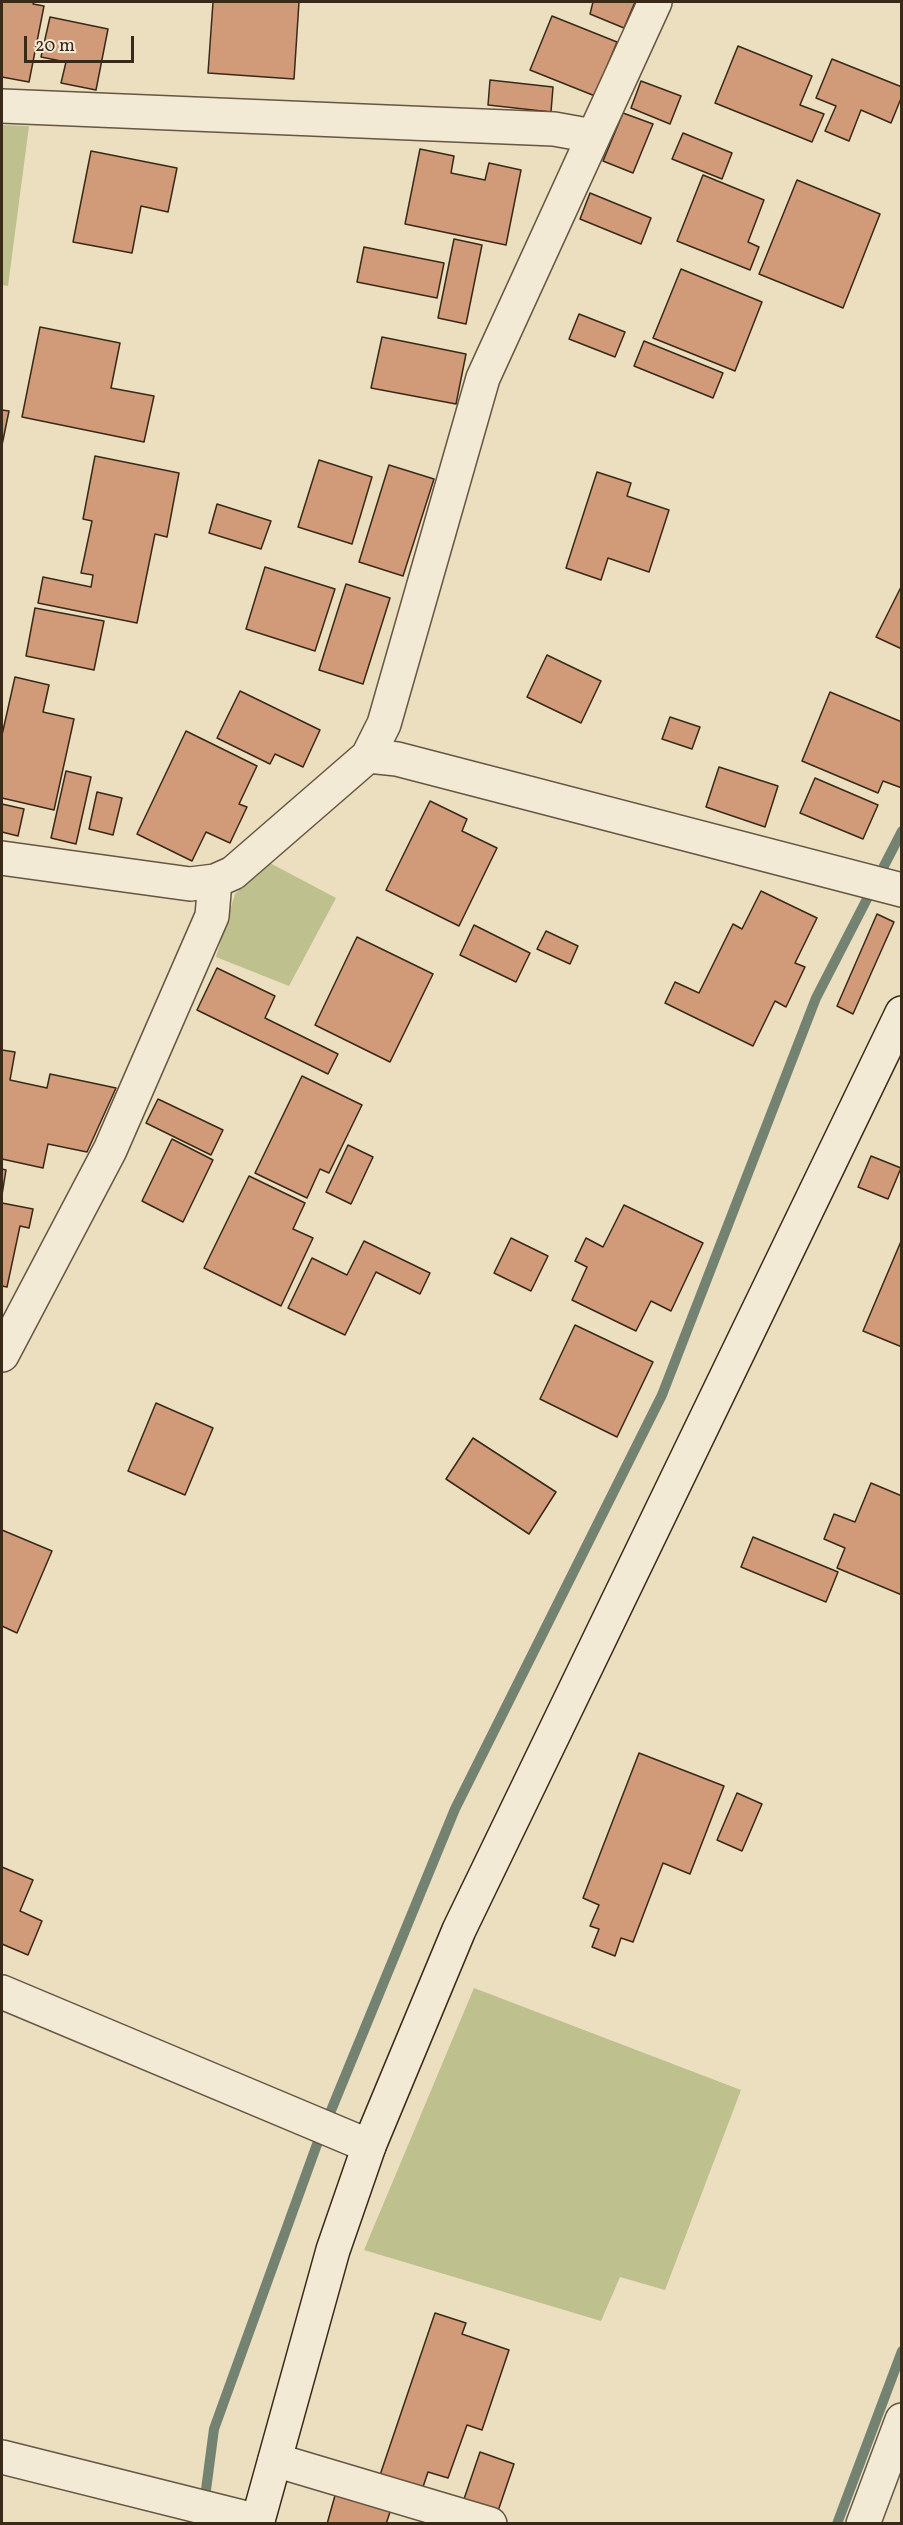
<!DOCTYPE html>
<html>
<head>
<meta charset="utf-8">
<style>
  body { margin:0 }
  #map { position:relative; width:903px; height:2525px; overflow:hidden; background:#ebdfbf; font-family:Vollkorn,serif }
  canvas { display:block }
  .frame { position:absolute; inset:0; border:3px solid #392919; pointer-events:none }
  .scale { position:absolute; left:24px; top:36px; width:110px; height:27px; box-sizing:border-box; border:3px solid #392919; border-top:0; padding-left:8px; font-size:18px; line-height:21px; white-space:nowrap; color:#392919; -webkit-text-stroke:4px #f2ead5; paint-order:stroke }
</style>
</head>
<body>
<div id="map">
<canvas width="903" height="2525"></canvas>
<div class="frame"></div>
<div class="scale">20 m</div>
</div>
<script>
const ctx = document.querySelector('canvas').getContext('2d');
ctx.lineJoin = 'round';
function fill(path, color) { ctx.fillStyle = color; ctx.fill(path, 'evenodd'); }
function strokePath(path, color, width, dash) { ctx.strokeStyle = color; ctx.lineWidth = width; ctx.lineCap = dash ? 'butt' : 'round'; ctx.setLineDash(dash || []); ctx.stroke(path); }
const green = new Path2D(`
  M 2,125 L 29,126 L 8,286 L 2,285 Z
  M 270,863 L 336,898 L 289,986 L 216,957 L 235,894 Z
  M 474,1988 L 741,2090 L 665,2290 L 620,2277 L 601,2321 L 364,2250 Z`);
const stream = new Path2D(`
  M 204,2505 L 214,2429 L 316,2147 L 455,1809 L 662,1395 L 816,998 L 902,831
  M 837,2524 L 902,2351`);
const building = new Path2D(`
  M 2,2 L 34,2 L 33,4 L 44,6 L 29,82 L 2,77 Z
  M 213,2 L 299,2 L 294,79 L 208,73 Z
  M 593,2 L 635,2 L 624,28 L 590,14 Z
  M 552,16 L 617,42 L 595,96 L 530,70 Z
  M 50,17 L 108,29 L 96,90 L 61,83 L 66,62 L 41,57 Z
  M 738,46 L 812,76 L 800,105 L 824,114 L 812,142 L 715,103 Z
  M 832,59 L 902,87 L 902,96 L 891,123 L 861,110 L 849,141 L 825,131 L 836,106 L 816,98 Z
  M 490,80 L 553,87 L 551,112 L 488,105 Z
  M 641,81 L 681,96 L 670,124 L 631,108 Z
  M 623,113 L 653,124 L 633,173 L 603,161 Z
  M 683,133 L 732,153 L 722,179 L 672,159 Z
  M 420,149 L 454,156 L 451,173 L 485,180 L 489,163 L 521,170 L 506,245 L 405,224 Z
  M 91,151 L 177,168 L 168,212 L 141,206 L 132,253 L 73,242 Z
  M 703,175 L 764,200 L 748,242 L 759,247 L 750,270 L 677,241 Z
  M 797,180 L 880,214 L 843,308 L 759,274 Z
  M 590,193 L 651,218 L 641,244 L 580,219 Z
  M 454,239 L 482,245 L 466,324 L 438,318 Z
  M 364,247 L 444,263 L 437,298 L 357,282 Z
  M 681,269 L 762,302 L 735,371 L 653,338 Z
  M 579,314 L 625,332 L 615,357 L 569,339 Z
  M 40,327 L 120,343 L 111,388 L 154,396 L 144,442 L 22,417 Z
  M 382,337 L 466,354 L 456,404 L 371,388 Z
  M 644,341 L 723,373 L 713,398 L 634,366 Z
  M 2,410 L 9,411 L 2,445 Z
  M 95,456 L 179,473 L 167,537 L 155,534 L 137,623 L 38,603 L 43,577 L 91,587 L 93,575 L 81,573 L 92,521 L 83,519 Z
  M 319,460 L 372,477 L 352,544 L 298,527 Z
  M 389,465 L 434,479 L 403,576 L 359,562 Z
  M 597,472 L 631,483 L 627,496 L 669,510 L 649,572 L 608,558 L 601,580 L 566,568 Z
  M 217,504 L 271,521 L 261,549 L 209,533 Z
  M 265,567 L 335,589 L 315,651 L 246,629 Z
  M 346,584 L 390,598 L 363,684 L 319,670 Z
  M 902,585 L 902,649 L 876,637 Z
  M 35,608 L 104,621 L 94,670 L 26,656 Z
  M 547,655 L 601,681 L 581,723 L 527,697 Z
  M 15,677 L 49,685 L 43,712 L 74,719 L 54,810 L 2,798 L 2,735 Z
  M 240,691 L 320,730 L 303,767 L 275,754 L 270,764 L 217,738 Z
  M 830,692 L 902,722 L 902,788 L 883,781 L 878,793 L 802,761 Z
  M 670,717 L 700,727 L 692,749 L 662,739 Z
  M 186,731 L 257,766 L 239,804 L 247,807 L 230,843 L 206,832 L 192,861 L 137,834 Z
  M 719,767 L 778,786 L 765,827 L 706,807 Z
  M 66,771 L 91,777 L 76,844 L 51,838 Z
  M 815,778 L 878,805 L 863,839 L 800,813 Z
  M 97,792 L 122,798 L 113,835 L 89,829 Z
  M 430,801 L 467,819 L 462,831 L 497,848 L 459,926 L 386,890 Z
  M 2,804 L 24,809 L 18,836 L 2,832 Z
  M 761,891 L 817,918 L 795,963 L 805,967 L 786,1007 L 775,1001 L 753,1046 L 665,1003 L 675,982 L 699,993 L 733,924 L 742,929 Z
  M 877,914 L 894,922 L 853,1014 L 837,1006 Z
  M 474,925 L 530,953 L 516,982 L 460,955 Z
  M 546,931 L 578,946 L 570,964 L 537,949 Z
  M 357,937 L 433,974 L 390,1062 L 315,1025 Z
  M 217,968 L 275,996 L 265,1018 L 338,1054 L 328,1074 L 197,1010 Z
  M 2,1050 L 15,1052 L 10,1080 L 47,1088 L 50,1074 L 116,1088 L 87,1152 L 48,1144 L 43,1168 L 2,1159 Z
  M 302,1076 L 362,1105 L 329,1173 L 320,1169 L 307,1198 L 255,1173 Z
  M 158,1099 L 223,1130 L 211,1155 L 146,1123 Z
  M 172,1139 L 213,1160 L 183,1222 L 142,1201 Z
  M 348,1145 L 373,1157 L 351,1204 L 326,1192 Z
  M 871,1156 L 901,1168 L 888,1199 L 858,1187 Z
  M 2,1169 L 6,1170 L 2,1195 Z
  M 249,1176 L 305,1203 L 293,1229 L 313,1238 L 281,1306 L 204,1268 Z
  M 2,1203 L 33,1209 L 29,1228 L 20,1226 L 7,1287 L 2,1286 Z
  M 624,1205 L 703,1243 L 671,1311 L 651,1301 L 636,1331 L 572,1300 L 587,1267 L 575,1261 L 586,1238 L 603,1247 Z
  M 511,1238 L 548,1256 L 531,1291 L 494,1273 Z
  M 902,1239 L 902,1347 L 863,1331 Z
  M 364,1241 L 430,1273 L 420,1294 L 376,1272 L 345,1335 L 288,1308 L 312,1258 L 347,1275 Z
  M 575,1325 L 653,1362 L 617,1437 L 540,1399 Z
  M 156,1403 L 213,1428 L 185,1495 L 128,1471 Z
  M 473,1438 L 556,1492 L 529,1534 L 446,1479 Z
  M 871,1483 L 902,1496 L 902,1595 L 837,1568 L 845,1548 L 824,1539 L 834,1514 L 855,1522 Z
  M 2,1530 L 52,1551 L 17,1633 L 2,1626 Z
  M 753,1537 L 838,1572 L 826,1602 L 741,1567 Z
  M 639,1753 L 724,1786 L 690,1874 L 663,1863 L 633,1942 L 621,1938 L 615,1956 L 592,1947 L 599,1929 L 590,1926 L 599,1905 L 583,1898 Z
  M 737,1793 L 762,1804 L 742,1851 L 717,1840 Z
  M 2,1867 L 33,1880 L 20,1911 L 42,1921 L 28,1955 L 2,1944 Z
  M 435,2313 L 466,2323 L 462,2334 L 509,2350 L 482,2430 L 467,2425 L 448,2478 L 428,2472 L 421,2493 L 379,2478 Z
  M 480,2452 L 514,2464 L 498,2511 L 464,2499 Z
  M 336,2492 L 391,2509 L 386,2524 L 327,2524 Z`);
const street = new Path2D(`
  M 2,106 L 554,129 L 593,136
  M 368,756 L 397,759 L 902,890
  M 2,858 L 190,884 L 215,881 L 233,873 L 368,756 L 384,724 L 483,378 L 655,2
  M 2,1355 L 110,1150 L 212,916 L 215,881
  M 2,1992 L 369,2146
  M 2,2457 L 258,2521
  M 275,2460 L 490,2524
  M 863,2524 L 902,2420`);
const secondary = new Path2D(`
  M 257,2524 L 333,2250 L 369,2146 L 459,1930 L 902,1013`);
fill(green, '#bec08d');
strokePath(stream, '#738271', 10);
fill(building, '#d19a78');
strokePath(building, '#392919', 1.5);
strokePath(street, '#665642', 36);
strokePath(secondary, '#392919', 36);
strokePath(street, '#f2ead5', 33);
strokePath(secondary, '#f2ead5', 33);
</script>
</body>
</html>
